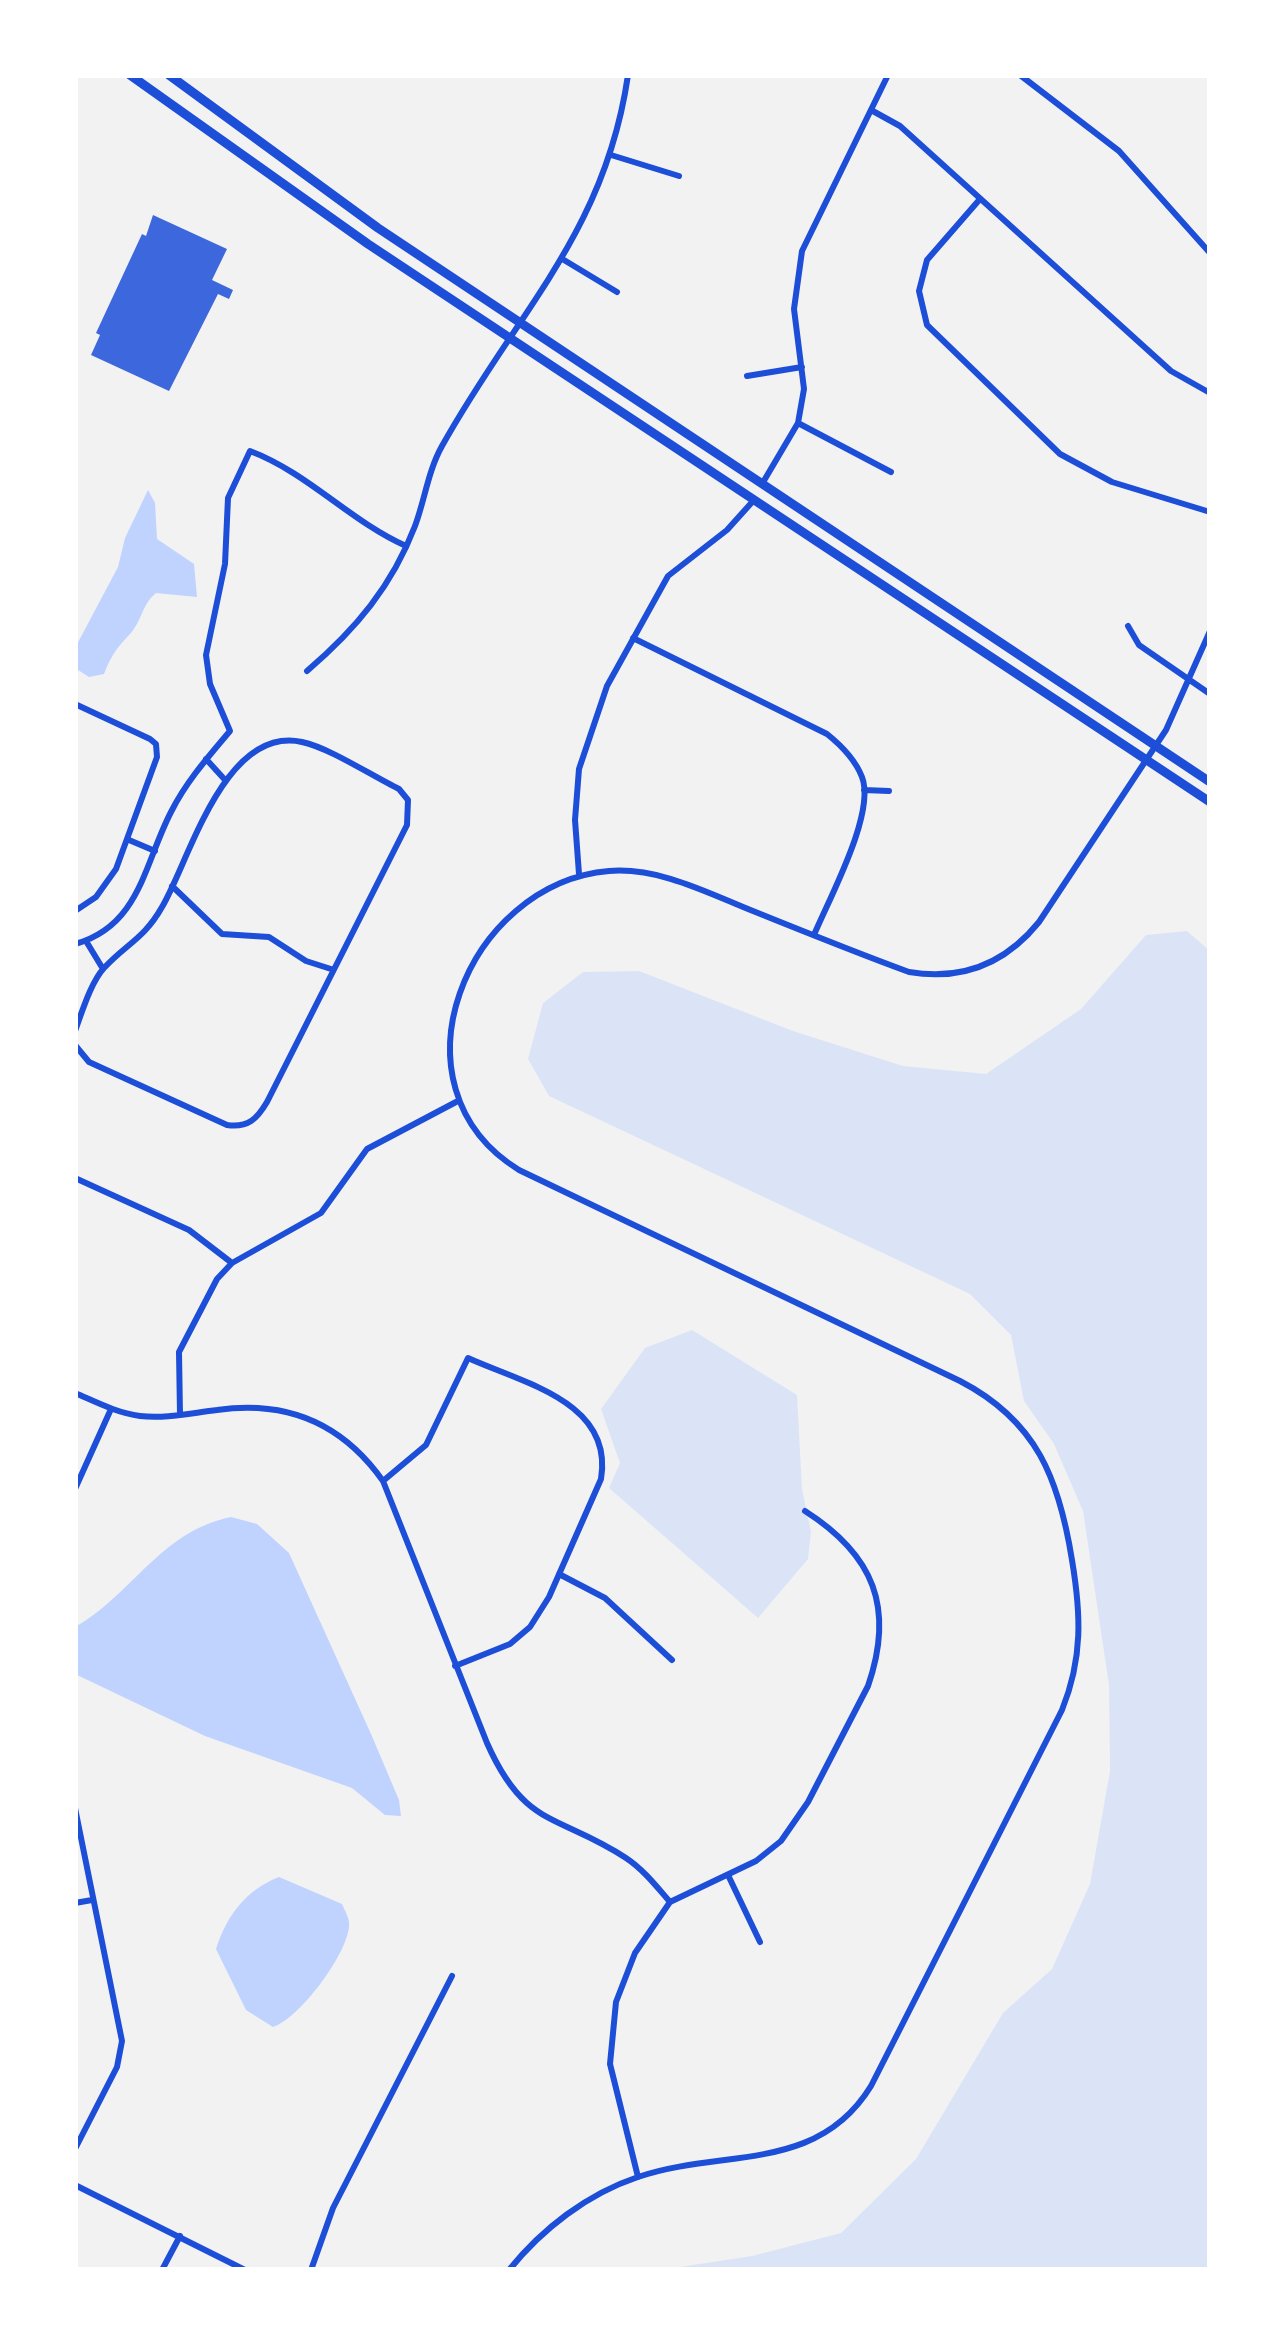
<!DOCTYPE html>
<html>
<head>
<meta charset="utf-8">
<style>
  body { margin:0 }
  #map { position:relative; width:1285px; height:2345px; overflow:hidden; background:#f2f2f2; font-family:"Golos Text",sans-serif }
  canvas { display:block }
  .frame { position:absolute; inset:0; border:78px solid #fff; pointer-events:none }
</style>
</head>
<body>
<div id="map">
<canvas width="1285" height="2345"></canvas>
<div class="frame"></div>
</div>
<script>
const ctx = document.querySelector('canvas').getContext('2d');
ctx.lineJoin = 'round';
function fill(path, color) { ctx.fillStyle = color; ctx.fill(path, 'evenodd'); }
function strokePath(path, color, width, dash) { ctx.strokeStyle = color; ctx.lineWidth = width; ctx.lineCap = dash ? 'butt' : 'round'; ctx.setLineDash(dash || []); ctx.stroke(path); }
const green = new Path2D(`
  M 1187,931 L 1210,951 L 1210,2270 L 660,2270 L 752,2256 L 841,2233 L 916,2159 L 1003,2013 L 1052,1969 L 1090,1884 L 1110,1771 L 1109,1685 L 1083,1511 L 1054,1444 L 1024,1401 L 1011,1335 L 970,1294 L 549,1096 L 528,1059 L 543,1003 L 583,972 L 639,971 L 793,1031 L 903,1066 L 986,1074 L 1081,1009 L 1146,935 Z
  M 692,1330 L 797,1395 L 802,1489 L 811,1532 L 808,1559 L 758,1618 L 609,1488 L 620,1463 L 601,1409 L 645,1348 Z`);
const water = new Path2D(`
  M 148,490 L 155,503 L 157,539 L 194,564 L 197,597 L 156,593 C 142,604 142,621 130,634 C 117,648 112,654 104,674 L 89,677 L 75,668 L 75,648 L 118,567 L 125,538 Z
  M 231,1517 L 257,1524 L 289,1553 L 371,1734 L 399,1800 L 401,1816 L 385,1815 L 352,1788 L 205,1736 L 75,1674 L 75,1627 C 132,1595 161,1531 231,1517 Z
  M 279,1877 L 342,1904 C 345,1911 350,1919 349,1927 C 346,1956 299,2019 273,2027 L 246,2010 L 216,1949 C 227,1915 246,1890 279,1877 Z`);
const building = new Path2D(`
  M 153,215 L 227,249 L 212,280 L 233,290 L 229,299 L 218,294 L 169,391 L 91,355 L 100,335 L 96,333 L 142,234 L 146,236 Z`);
const minor = new Path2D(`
  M 1020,75 L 1119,151 L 1210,253
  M 871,110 L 900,126 L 1171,371 L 1210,393
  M 611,155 L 679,176
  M 980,199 L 927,260 L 919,291 L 927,325 L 1060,454 L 1112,482 L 1210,512
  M 564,260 L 617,292
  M 747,376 L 802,367
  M 798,423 L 891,472
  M 762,484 L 798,423 L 804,389 L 794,309 L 802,251 L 888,75
  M 1128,626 L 1139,645 L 1210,694
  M 633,638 L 827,734 C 842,746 855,759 862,777 C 876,813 829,899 814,935
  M 307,671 C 356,629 392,586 415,526 C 425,499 428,471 442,446 C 515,314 605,234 628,75
  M 75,704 L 150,739 L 156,744 L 157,757 L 116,869 L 96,897 L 75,911
  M 206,759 L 226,781
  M 864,790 L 889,791
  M 129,840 L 155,851
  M 579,874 L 575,820 L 579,769 L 607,686 L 668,576 L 727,530 L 754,500
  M 172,886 L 222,934 L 269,937 L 306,961 L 331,969
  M 86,941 L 103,969
  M 75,944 C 140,926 144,864 171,812 C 186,782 208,757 230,731 L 210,684 L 206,655 L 225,564 L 228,498 L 250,451 C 308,473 350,521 406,546
  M 75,1031 C 82,1012 91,982 104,968 C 126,944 144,939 162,907 C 189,862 224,725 302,742 C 330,748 372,776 399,789 L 408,800 L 407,825 L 267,1102 C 257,1119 248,1128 227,1125 L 89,1062 L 75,1045
  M 75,1178 L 189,1230 L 232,1263
  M 75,1393 C 96,1402 117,1413 140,1416 C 165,1419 191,1413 217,1410 C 286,1400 342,1423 383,1481 L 487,1743 C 525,1829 559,1814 626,1858 C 644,1870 657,1887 670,1902
  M 180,1415 L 179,1352 L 217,1279 L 232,1263 L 321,1213 L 367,1149 L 456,1102
  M 383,1481 L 426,1445 L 468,1358 C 523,1383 614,1402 601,1479 L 549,1597 L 530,1627 L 510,1644 L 455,1666
  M 75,1489 L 111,1409
  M 559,1574 L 605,1598 L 672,1660
  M 75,1808 L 122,2041 L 117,2067 L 75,2149
  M 728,1875 L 760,1942
  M 75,1903 L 92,1900
  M 638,2177 L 610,2064 L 616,2002 L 635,1953 L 670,1902 L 756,1861 L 781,1841 L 808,1802 L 868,1686 C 895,1608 874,1555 805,1511
  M 75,2185 L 245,2270
  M 162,2270 L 180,2236
  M 311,2270 L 333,2208 L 452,1976
  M 509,2270 C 542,2229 587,2194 638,2177 C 723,2148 817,2174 871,2086 L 1062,1710 C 1083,1658 1081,1614 1072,1560 C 1059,1479 1037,1421 960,1381 L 519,1170 C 383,1086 467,883 609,871 C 659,867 708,893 753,911 C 805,932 857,953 909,972 C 962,981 1005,964 1039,922 L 1166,730 L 1210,631`);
const secondary = new Path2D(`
  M 130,75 L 368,244 L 1210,802
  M 169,75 L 378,228 L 1210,782`);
fill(green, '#dbe4f7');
fill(water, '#bfd3fe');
fill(building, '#3d67dc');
strokePath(minor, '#1d4ed8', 6);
strokePath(secondary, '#1d4ed8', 9);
</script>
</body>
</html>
